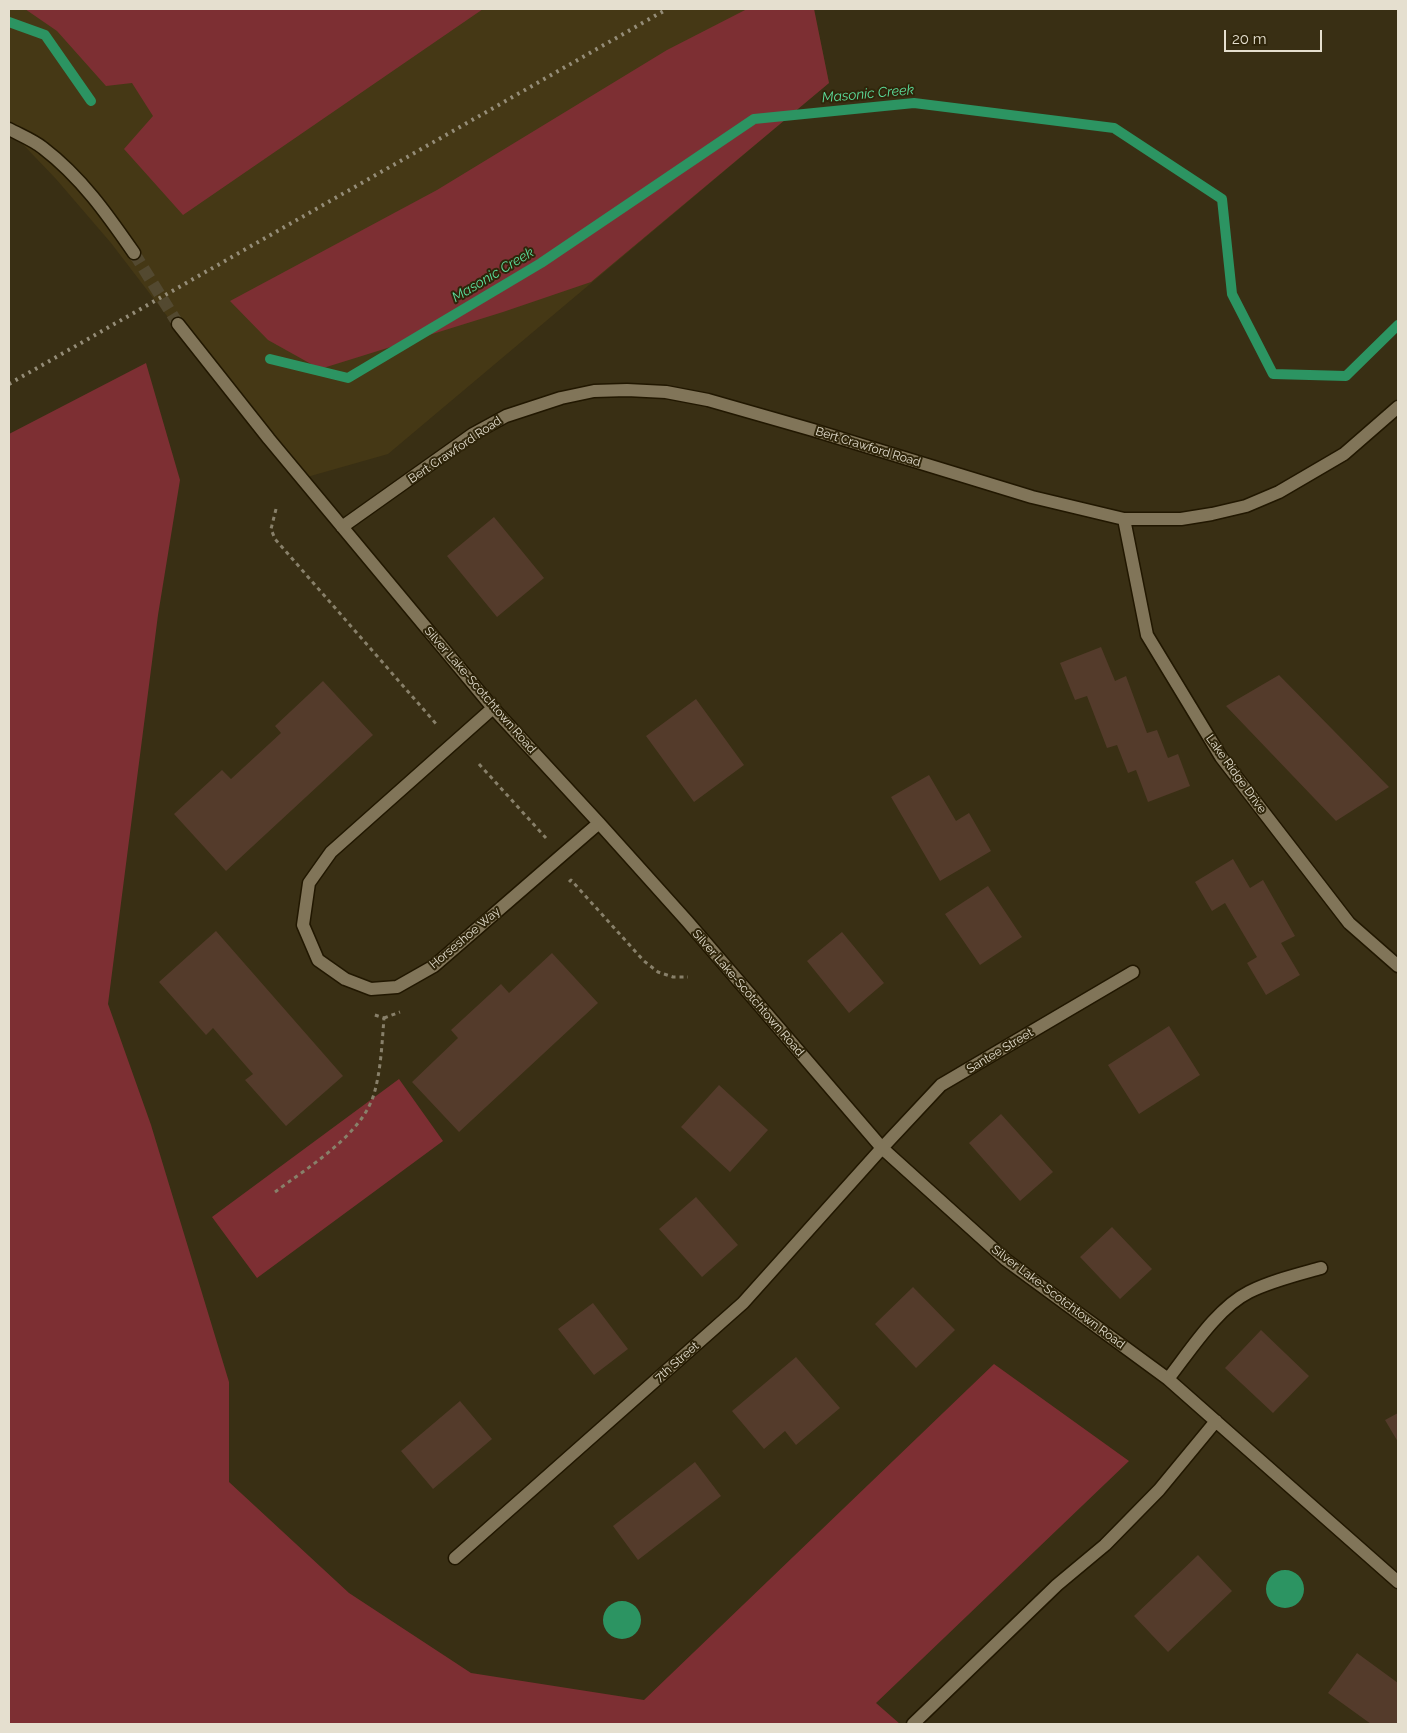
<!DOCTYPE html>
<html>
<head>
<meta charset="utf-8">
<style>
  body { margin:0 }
  #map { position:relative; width:1407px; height:1733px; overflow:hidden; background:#392f14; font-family:Raleway,sans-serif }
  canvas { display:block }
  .frame { position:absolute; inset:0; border:10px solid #e5dfcf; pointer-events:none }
  .scale { position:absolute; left:1224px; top:30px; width:98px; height:22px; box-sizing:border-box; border:2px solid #e5dfcf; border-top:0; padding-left:6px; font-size:15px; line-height:18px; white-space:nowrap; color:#e5dfcf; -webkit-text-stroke:4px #2f250a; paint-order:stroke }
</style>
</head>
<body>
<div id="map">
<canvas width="1407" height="1733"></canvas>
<div class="frame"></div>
<div class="scale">20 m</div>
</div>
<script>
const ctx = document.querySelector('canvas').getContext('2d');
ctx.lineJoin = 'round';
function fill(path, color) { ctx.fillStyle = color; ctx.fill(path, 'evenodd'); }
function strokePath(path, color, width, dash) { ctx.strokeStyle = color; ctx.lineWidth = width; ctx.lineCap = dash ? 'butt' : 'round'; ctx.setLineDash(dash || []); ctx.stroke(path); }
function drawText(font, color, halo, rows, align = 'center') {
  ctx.font = font + ' Raleway,sans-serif'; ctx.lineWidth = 4; ctx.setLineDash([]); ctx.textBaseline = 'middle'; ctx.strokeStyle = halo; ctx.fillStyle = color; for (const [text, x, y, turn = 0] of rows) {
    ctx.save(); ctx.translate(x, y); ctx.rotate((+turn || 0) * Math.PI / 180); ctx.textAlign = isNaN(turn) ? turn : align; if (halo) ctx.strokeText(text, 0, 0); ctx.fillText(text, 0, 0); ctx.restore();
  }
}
const built = new Path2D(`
  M 9,9 L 814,9 L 829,83 L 388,454 L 300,479 L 180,333 L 111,243 L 56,179 L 13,134 L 9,132 Z`);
const green = new Path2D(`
  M 25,9 L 483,9 L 183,215 L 124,149 L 153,116 L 132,83 L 106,86 L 57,31 Z
  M 747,9 L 814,9 L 829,83 L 591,282 L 503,312 L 320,369 L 268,340 L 230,301 L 437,190 L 667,50 Z
  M 146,363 L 180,480 L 158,615 L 108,1004 L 151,1125 L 229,1382 L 229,1482 L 349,1593 L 471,1673 L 644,1700 L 994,1364 L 1129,1461 L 876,1703 L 900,1724 L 9,1724 L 9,434 Z
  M 399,1079 L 443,1141 L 257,1278 L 212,1217 Z`);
const water = new Path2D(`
  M1266 1589a19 19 0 1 1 38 0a19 19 0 1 1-38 0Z
  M603 1620a19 19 0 1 1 38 0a19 19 0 1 1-38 0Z`);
const stream = new Path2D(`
  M 9,22 L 45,35 L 91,101
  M 270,359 L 348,378 L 541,263 L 754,119 L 914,103 L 1114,128 L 1222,199 L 1232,294 L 1273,374 L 1346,376 L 1398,325`);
const building = new Path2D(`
  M 494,517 L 544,578 L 497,617 L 447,556 Z
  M 1101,647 L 1115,681 L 1126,676 L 1147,733 L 1157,730 L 1168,758 L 1178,754 L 1190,786 L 1148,802 L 1136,770 L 1128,773 L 1117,745 L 1107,748 L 1087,696 L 1075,700 L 1060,663 Z
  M 1279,675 L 1389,787 L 1336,821 L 1226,706 Z
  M 323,681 L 373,735 L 226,871 L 174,814 L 222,770 L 231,779 L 281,733 L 275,726 Z
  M 696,699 L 744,765 L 694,802 L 646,736 Z
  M 929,775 L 956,821 L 969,813 L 991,851 L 940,881 L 891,797 Z
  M 1233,859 L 1250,888 L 1263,880 L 1295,936 L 1281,943 L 1300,975 L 1266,995 L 1247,963 L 1257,957 L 1225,903 L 1212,911 L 1195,882 Z
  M 988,886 L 1022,937 L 980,965 L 945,914 Z
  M 216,931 L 343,1076 L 286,1126 L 245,1080 L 253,1074 L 213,1028 L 206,1035 L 159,982 Z
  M 842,932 L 884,983 L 849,1013 L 807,961 Z
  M 552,953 L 598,1003 L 459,1132 L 412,1082 L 458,1038 L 451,1030 L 501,984 L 509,993 Z
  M 1169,1026 L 1200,1075 L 1139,1114 L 1108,1065 Z
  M 719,1085 L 768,1130 L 730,1172 L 681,1127 Z
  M 1001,1114 L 1053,1172 L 1020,1201 L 969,1143 Z
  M 696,1197 L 738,1245 L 702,1277 L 659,1229 Z
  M 1112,1227 L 1152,1269 L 1120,1299 L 1080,1257 Z
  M 913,1287 L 955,1330 L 916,1368 L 875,1324 Z
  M 593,1303 L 628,1349 L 594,1375 L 558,1329 Z
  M 1261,1330 L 1309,1376 L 1273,1413 L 1225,1368 Z
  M 796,1357 L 840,1408 L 796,1445 L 785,1431 L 764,1449 L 732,1411 Z
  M 460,1401 L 492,1439 L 433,1489 L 401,1451 Z
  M 1398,1413 L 1398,1442 L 1385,1420 Z
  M 695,1462 L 721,1496 L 638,1560 L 613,1526 Z
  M 1198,1555 L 1232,1591 L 1168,1652 L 1134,1616 Z
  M 1357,1653 L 1398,1683 L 1398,1724 L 1371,1724 L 1328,1693 Z`);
const minorTunnel = new Path2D(`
  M 134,253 L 178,324`);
const path = new Path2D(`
  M 276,509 L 271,529 L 275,539 L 438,726
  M 479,764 L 546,838
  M 569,882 L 571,880 L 644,961 L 658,972 L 673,977 L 688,977
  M 384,1018 L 400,1012
  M 275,1192 C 307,1168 362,1135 374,1094 C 381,1070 382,1043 384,1018 L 372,1014`);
const minor = new Path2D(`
  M 9,129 C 20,135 33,140 43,148 C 81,177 107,214 134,253
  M 178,324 L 269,439 L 493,708 L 599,823 L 687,921 L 882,1148 L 1006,1260 L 1168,1379 L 1398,1582
  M 1124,519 L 1147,635 L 1221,757 L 1349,923 L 1398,966
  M 342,527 L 473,434 L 506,416 L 561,398 L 594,391 L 627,390 L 666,392 L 708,400 L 813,430 L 1032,497 L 1124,519 L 1181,519 L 1212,514 L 1246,506 L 1279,492 L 1344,454 L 1398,407
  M 493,708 L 331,852 L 309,883 L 303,925 L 318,960 L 345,979 L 371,989 L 397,987 L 434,966 L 599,823
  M 1168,1379 C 1190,1351 1217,1308 1249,1292 C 1271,1281 1296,1275 1321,1268
  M 455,1558 L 743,1303 L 882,1148 L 941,1085 L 1133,972
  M 913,1724 L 1057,1585 L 1105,1545 L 1159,1490 L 1216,1421`);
const rail = new Path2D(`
  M 9,384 L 667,9`);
const streetNames = [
  ["Bert Crawford Road",868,447,17],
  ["Bert Crawford Road",455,450,-34],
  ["Silver Lake-Scotchtown Road",480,690,49],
  ["Lake Ridge Drive",1236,774,54],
  ["Horseshoe Way",465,938,-40],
  ["Silver Lake-Scotchtown Road",748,993,49],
  ["Santee Street",1000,1051,-31],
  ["Silver Lake-Scotchtown Road",1058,1297,37],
  ["7th Street",677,1362,-41]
];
const waterNames = [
  ["Masonic Creek",868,94,-5],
  ["Masonic Creek",493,275,-31]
];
fill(built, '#453815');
fill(green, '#7d2f33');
fill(water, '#2c9462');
strokePath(stream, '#2c9462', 10);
fill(building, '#543b2b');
strokePath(minorTunnel, '#534930', 12, [12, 6]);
strokePath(minor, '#211700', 15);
strokePath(path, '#88806a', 3, [4, 4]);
strokePath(minor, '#817559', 12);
strokePath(rail, '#958d78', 4, [2.5, 5]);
drawText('12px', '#e5dfcf', '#2f250a', streetNames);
drawText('italic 14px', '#5cdf9d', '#2f250a', waterNames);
</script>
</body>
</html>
